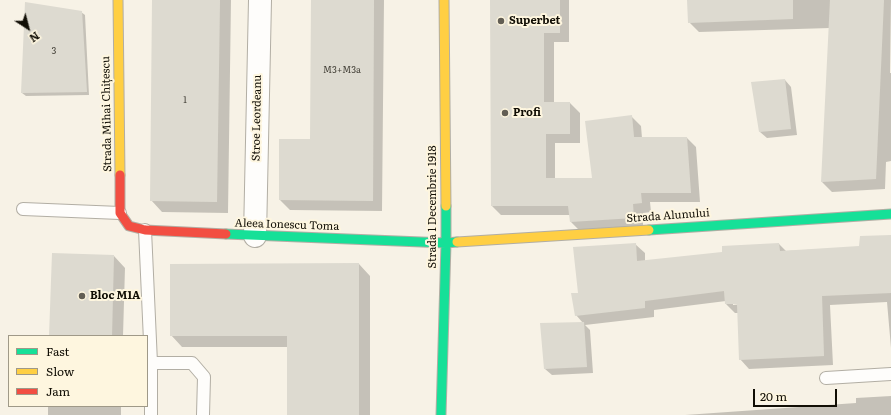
<!DOCTYPE html>
<html>
<head>
<meta charset="utf-8">
<style>
  body { margin:0 }
  #map { position:relative; width:891px; height:415px; overflow:hidden; background:#f7f2e6; font-family:Literata,serif }
  canvas { display:block }
  .legend { position:absolute; left:8px; top:335px; width:140px; height:72px; box-sizing:border-box; background:#fef6df; border:1px solid #9f9988; margin:0; padding:5px 7px; list-style:none; font-size:12px; color:#110e05 }
  .legend li { display:flex; align-items:center; gap:8px; height:20px }
  .legend b { width:20px; border:1px solid #9f9988 }
  .north { position:absolute; left:8px; top:8px; width:40px; height:40px; -webkit-text-stroke:3px #fef6df; paint-order:stroke; rotate:144deg; font-size:11px; font-weight:700; line-height:16px; text-align:center; color:#110e05 }
  .north::after { content:''; display:block; margin:auto; width:14px; height:18px; background:#110e05; clip-path:polygon(50% 0,100% 100%,50% 72%,0 100%) }
  .scale { position:absolute; left:753px; top:389px; width:84px; height:18px; box-sizing:border-box; border:2px solid #110e05; border-top:0; padding-left:5px; font-size:12px; line-height:14px; white-space:nowrap; color:#110e05; -webkit-text-stroke:3px #fef6df; paint-order:stroke }
</style>
</head>
<body>
<div id="map">
<canvas width="891" height="415"></canvas>
<ul class="legend">
<li><b style="height:5px;background:#16e098"></b>Fast</li>
<li><b style="height:5px;background:#ffcf43"></b>Slow</li>
<li><b style="height:5px;background:#f24e42"></b>Jam</li>
</ul>
<div class="north">N</div>
<div class="scale">20 m</div>
</div>
<script>
const ctx = document.querySelector('canvas').getContext('2d');
ctx.lineJoin = 'round';
function fill(path, color) { ctx.fillStyle = color; ctx.fill(path, 'evenodd'); }
function strokePath(path, color, width, dash) { ctx.strokeStyle = color; ctx.lineWidth = width; ctx.lineCap = dash ? 'butt' : 'round'; ctx.setLineDash(dash || []); ctx.stroke(path); }
function drawText(font, color, halo, rows, align = 'center') {
  ctx.font = font + ' Literata,serif'; ctx.lineWidth = 4; ctx.setLineDash([]); ctx.textBaseline = 'middle'; ctx.strokeStyle = halo; ctx.fillStyle = color; for (const [text, x, y, turn = 0] of rows) {
    ctx.save(); ctx.translate(x, y); ctx.rotate((+turn || 0) * Math.PI / 180); ctx.textAlign = isNaN(turn) ? turn : align; if (halo) ctx.strokeText(text, 0, 0); ctx.fillText(text, 0, 0); ctx.restore();
  }
}
const shadow = new Path2D(`
  M 153,0 L 231,0 L 228,213 L 162,212 L 151,200 Z
  M 312,0 L 384,0 L 382,211 L 290,210 L 280,200 L 280,140 L 311,140 Z
  M 491,0 L 569,0 L 569,42 L 554,42 L 554,103 L 570,103 L 580,113 L 580,143 L 555,143 L 555,179 L 593,179 L 631,116 L 641,126 L 642,138 L 687,138 L 696,147 L 700,202 L 650,202 L 651,212 L 643,213 L 643,227 L 581,232 L 571,222 L 570,215 L 501,215 L 492,206 Z
  M 688,0 L 891,0 L 890,73 L 891,73 L 891,161 L 886,162 L 885,189 L 832,192 L 822,182 L 830,28 L 699,32 L 689,22 Z
  M 81,12 L 85,15 L 89,95 L 26,96 L 22,93 Z
  M 785,80 L 791,87 L 797,135 L 767,138 L 760,132 Z
  M 891,236 L 891,348 L 887,302 L 830,305 L 833,365 L 749,369 L 740,359 L 738,313 L 735,313 L 726,304 L 726,301 L 654,310 L 654,317 L 585,325 L 590,330 L 593,373 L 552,375 L 545,369 L 583,323 L 576,315 L 579,295 L 635,244 L 645,253 L 645,261 L 723,253 L 779,244 L 786,251 L 860,247 ZM 733,303 L 742,304 L 733,305 Z
  M 114,256 L 125,268 L 123,336 L 50,336 Z
  M 359,264 L 370,276 L 370,415 L 288,415 L 288,347 L 182,347 L 171,335 Z
  M 891,396 L 891,415 L 685,415 L 856,403 L 856,398 Z
  M 48,406 L 121,406 L 121,415 L 48,415 Z`);
const building = new Path2D(`
  M 152,0 L 220,0 L 217,202 L 150,201 Z
  M 311,0 L 374,0 L 373,201 L 279,200 L 279,139 L 310,139 Z
  M 490,0 L 560,0 L 560,33 L 544,33 L 544,102 L 570,102 L 570,134 L 546,134 L 546,178 L 592,178 L 585,121 L 632,115 L 634,137 L 687,137 L 691,193 L 641,193 L 642,203 L 633,204 L 634,218 L 570,222 L 568,206 L 491,206 Z
  M 687,0 L 793,0 L 793,19 L 688,23 Z
  M 830,0 L 884,0 L 876,179 L 821,182 Z
  M 25,2 L 82,11 L 87,92 L 21,93 Z
  M 785,79 L 791,129 L 759,132 L 751,82 Z
  M 891,235 L 891,293 L 822,296 L 824,356 L 739,360 L 737,304 L 725,304 L 724,291 L 645,301 L 645,308 L 575,316 L 571,293 L 578,293 L 573,247 L 636,243 L 637,261 L 722,252 L 722,246 L 779,243 L 780,251 L 859,246 L 860,236 Z
  M 52,253 L 114,255 L 112,336 L 49,336 Z
  M 359,263 L 359,415 L 287,415 L 287,336 L 170,336 L 170,264 Z
  M 584,322 L 587,367 L 544,369 L 540,323 Z`);
const lane = new Path2D(`
  M 23,209 L 120,213
  M 145,230 L 151,363 L 151,415
  M 151,363 L 192,363 L 204,377 L 203,415
  M 826,378 L 891,374`);
const street = new Path2D(`
  M 255,236 L 260,0`);
const fast = new Path2D(`
  M 649,230 L 891,214
  M 226,234 L 446,243 L 457,242
  M 441,415 L 446,243 L 446,206`);
const slow = new Path2D(`
  M 118,0 L 120,175
  M 444,0 L 446,206
  M 457,242 L 649,230`);
const jam = new Path2D(`
  M 120,175 L 120,213 L 129,226 L 145,230 L 226,234`);
const markers = [
  [501,21,4,"#625e54"],
  [505,113,4,"#625e54"],
  [82,296,4,"#625e54"]
];
const numberNames = [
  ["3",54,51],
  ["M3+M3a",342,70],
  ["1",185,100]
];
const poiNames = [
  ["Superbet",509,21],
  ["Profi",513,113],
  ["Bloc M1A",90,296]
];
const streetNames = [
  ["Strada Mihai Chițescu",107,114,-91],
  ["Stroe Leordeanu",257,118,-89],
  ["Strada 1 Decembrie 1918",433,207,-90],
  ["Strada Alunului",668,216,-4],
  ["Aleea Ionescu Toma",287,225,2]
];
fill(shadow, '#0003');
fill(building, '#dddad0');
strokePath(lane, '#b2aea4', 14);
strokePath(street, '#b2aea4', 24);
strokePath(fast, '#b2aea4', 11);
strokePath(slow, '#b2aea4', 11);
strokePath(jam, '#b2aea4', 11);
strokePath(lane, '#fefdfb', 12);
strokePath(street, '#fefdfb', 22);
strokePath(fast, '#16e098', 9);
strokePath(slow, '#ffcf43', 9);
strokePath(jam, '#f24e42', 9);
for (const [x, y, r, color] of markers) { const dot = new Path2D(); dot.arc(x, y, r, 0, 2 * Math.PI); ctx.fillStyle = color; ctx.fill(dot); strokePath(dot, '#fef6df', 1.5); }
drawText('9px', '#46433a', null, numberNames);
drawText('bold 11px', '#110e05', '#fef6df', poiNames, 'left');
drawText('11px', '#110e05', '#fef6df', streetNames);
</script>
</body>
</html>
